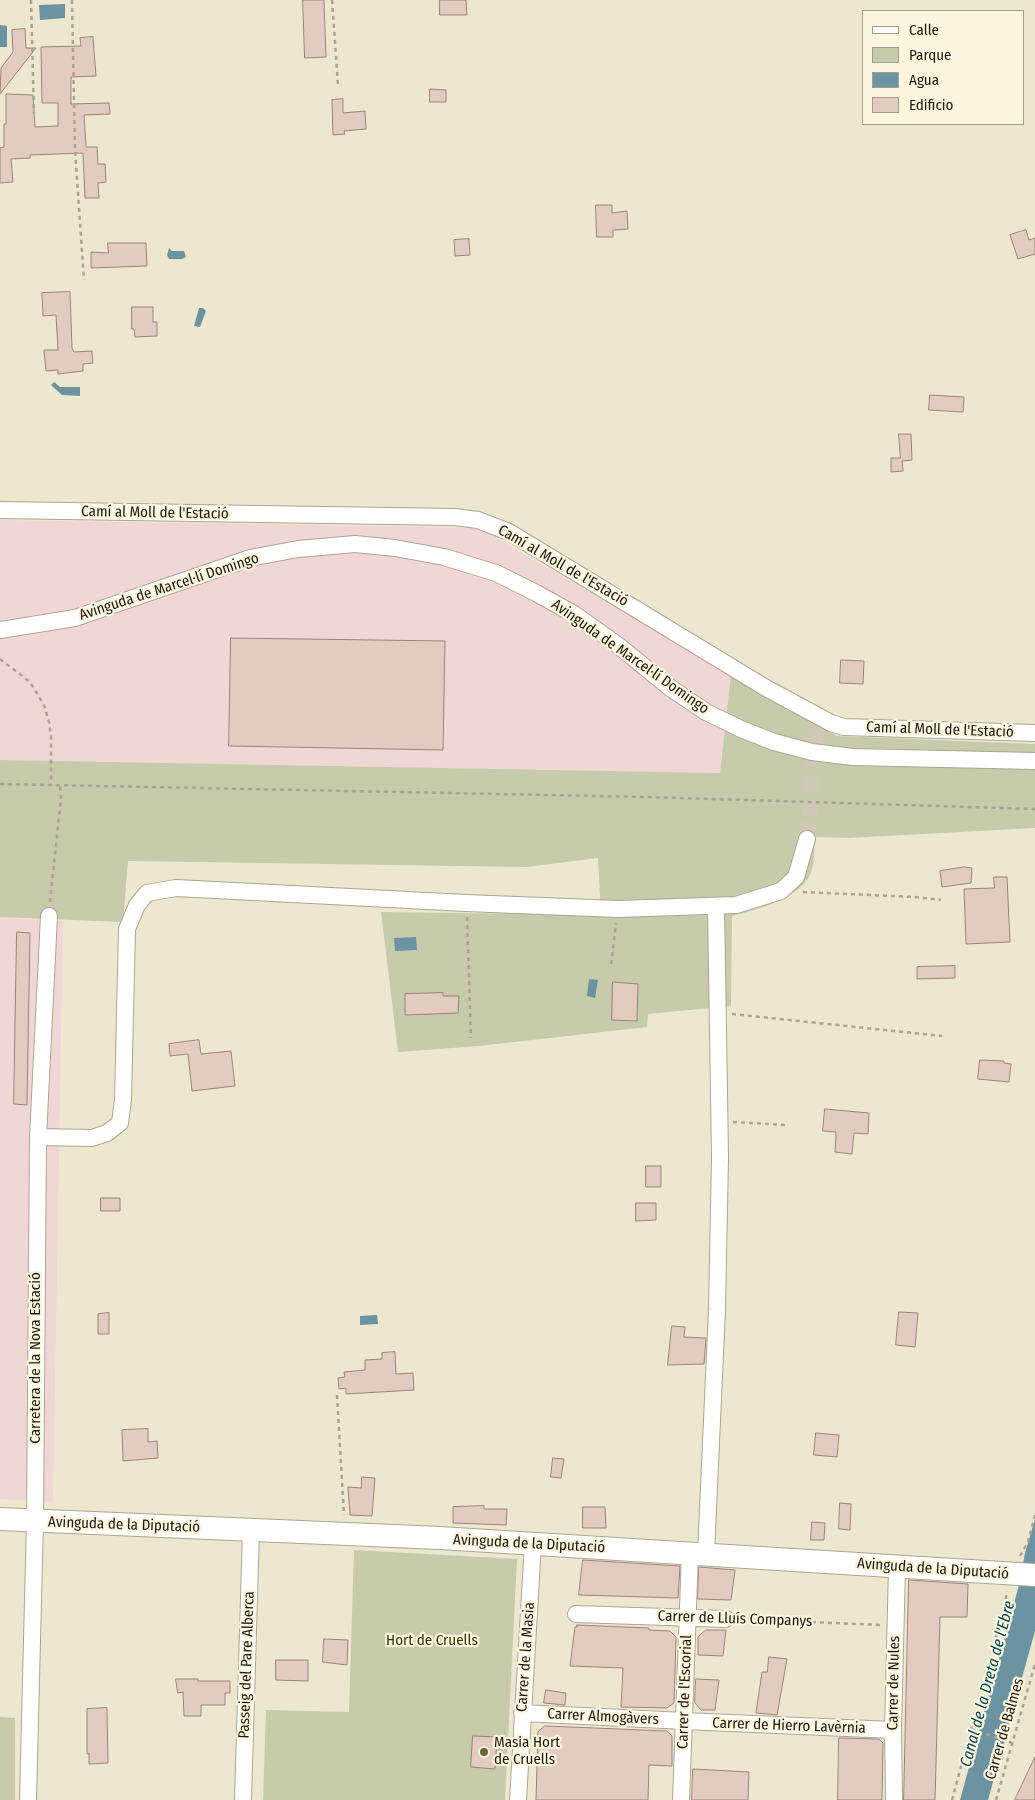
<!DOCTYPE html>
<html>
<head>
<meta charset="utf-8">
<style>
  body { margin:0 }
  #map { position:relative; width:1035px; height:1800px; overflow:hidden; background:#eee7d0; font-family:"Fira Sans Condensed",sans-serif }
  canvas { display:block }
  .legend { position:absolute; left:862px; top:10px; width:162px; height:115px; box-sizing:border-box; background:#fbf5dd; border:1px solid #a29d8c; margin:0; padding:6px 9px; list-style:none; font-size:15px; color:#1d1a12 }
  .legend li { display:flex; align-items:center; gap:10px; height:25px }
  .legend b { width:25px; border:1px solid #a29d8c }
</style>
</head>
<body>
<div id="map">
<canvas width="1035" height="1800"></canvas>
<ul class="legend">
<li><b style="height:6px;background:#fff"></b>Calle</li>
<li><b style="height:14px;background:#c6cbac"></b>Parque</li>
<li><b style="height:14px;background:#6b93a1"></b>Agua</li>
<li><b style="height:14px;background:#e3cbbf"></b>Edificio</li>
</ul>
</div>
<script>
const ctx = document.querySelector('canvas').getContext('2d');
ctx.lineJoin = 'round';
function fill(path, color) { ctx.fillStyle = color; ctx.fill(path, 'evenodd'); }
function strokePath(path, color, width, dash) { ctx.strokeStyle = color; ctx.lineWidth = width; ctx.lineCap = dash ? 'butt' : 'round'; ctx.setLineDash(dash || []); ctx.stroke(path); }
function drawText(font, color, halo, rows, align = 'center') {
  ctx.font = font + ' "Fira Sans Condensed",sans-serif'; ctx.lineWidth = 4.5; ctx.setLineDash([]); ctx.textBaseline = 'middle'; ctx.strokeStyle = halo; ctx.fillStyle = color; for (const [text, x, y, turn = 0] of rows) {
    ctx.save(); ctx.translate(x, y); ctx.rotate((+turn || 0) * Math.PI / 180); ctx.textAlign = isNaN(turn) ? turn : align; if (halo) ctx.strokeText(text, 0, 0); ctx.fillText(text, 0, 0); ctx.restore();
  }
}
const industrial = new Path2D(`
  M 0,520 L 479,528 L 731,674 L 720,773 L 0,760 Z
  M 0,917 L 63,921 L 53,1502 L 0,1499 Z`);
const green = new Path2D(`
  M 731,674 L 837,736 L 1035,744 L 1035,828 L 849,838 L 815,837 C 814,847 815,859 812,869 C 806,897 756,910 732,916 L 731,1006 L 648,1014 L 647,1027 L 479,1046 L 398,1052 L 381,912 L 601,915 L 598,858 L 526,867 L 128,861 L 123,922 L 0,917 L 0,760 L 720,773 Z
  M 354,1550 L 517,1559 L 505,1800 L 263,1800 L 266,1710 L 349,1712 Z
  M 0,1717 L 15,1718 L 15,1800 L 0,1800 Z`);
const water = new Path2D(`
  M 65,4 L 65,18 L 40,20 L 39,5 Z
  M 0,25 L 7,26 L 7,47 L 0,47 Z
  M 169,248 L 172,251 L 184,251 L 186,257 L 182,259 L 169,259 L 167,255 Z
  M 199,308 L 203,308 L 206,311 L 200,327 L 194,326 Z
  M 54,382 L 60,387 L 80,387 L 80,396 L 62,395 L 51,385 Z
  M 416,937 L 417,950 L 395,951 L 394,938 Z
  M 589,979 L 598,980 L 595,998 L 587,996 Z
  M 377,1315 L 378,1324 L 360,1325 L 360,1316 Z
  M 1035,1519 L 1035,1631 L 988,1800 L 960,1800 L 1019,1585 L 1025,1553 Z`);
const building = new Path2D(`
  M 303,0 L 324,0 L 326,57 L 305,58 Z
  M 440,0 L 466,0 L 467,15 L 440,15 Z
  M 25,29 L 26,48 L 36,48 L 0,94 L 1,68 L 13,52 L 12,30 Z
  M 93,37 L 96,76 L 71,77 L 71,104 L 109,103 L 110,114 L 84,115 L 86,147 L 97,147 L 98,164 L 105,164 L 106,182 L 98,183 L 99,198 L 85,198 L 83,153 L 30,155 L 30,158 L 11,159 L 13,182 L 0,183 L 0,148 L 4,147 L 4,124 L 6,124 L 6,94 L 33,95 L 35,127 L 58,126 L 58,103 L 42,103 L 41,47 L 81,46 L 80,38 Z
  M 430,89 L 446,90 L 446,102 L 430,102 Z
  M 343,99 L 343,113 L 365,111 L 366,129 L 344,131 L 345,134 L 333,135 L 332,100 Z
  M 596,205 L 612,205 L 612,213 L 627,211 L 628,229 L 613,230 L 613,237 L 597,237 Z
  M 1026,230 L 1029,240 L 1035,238 L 1035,254 L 1018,259 L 1010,235 Z
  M 469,239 L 470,255 L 455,256 L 454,240 Z
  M 108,243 L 146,243 L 147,266 L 91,268 L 91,252 L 108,253 Z
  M 70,292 L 72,348 L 74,352 L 92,351 L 93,363 L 83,364 L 83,371 L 58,374 L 58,370 L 46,371 L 44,350 L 58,350 L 56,315 L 43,316 L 42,293 Z
  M 132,307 L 153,307 L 153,322 L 157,322 L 157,336 L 135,337 L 134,329 L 132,329 Z
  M 930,395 L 964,397 L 963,412 L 929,410 Z
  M 899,434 L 911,434 L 912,460 L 902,461 L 903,471 L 891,472 L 891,458 L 900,458 Z
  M 231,638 L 445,641 L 443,750 L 229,746 Z
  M 841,660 L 864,661 L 863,684 L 840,683 Z
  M 964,867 L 972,868 L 971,883 L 942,887 L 940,871 Z
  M 994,877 L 1007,877 L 1010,942 L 966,944 L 964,889 L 994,888 Z
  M 17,932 L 30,933 L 27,1105 L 14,1104 Z
  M 955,966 L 955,978 L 917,979 L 917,967 Z
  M 613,982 L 638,984 L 637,1021 L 612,1020 Z
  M 443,993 L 443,996 L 459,996 L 458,1013 L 405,1015 L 405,994 Z
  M 199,1040 L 201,1054 L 231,1051 L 235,1086 L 192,1091 L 188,1054 L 170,1056 L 169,1044 Z
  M 980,1060 L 1004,1061 L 1004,1063 L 1011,1064 L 1009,1082 L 978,1079 Z
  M 825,1109 L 869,1113 L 868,1134 L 854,1133 L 852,1154 L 835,1152 L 836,1132 L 823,1131 Z
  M 646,1166 L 661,1166 L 661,1187 L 646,1187 Z
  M 101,1198 L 120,1198 L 120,1211 L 101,1211 Z
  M 636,1203 L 656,1203 L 656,1220 L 636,1221 Z
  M 899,1312 L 918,1313 L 915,1347 L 896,1345 Z
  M 109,1313 L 109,1334 L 98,1334 L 98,1314 Z
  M 672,1326 L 685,1327 L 684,1337 L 706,1338 L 704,1364 L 668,1365 Z
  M 395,1352 L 396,1374 L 413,1373 L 414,1390 L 346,1394 L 346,1388 L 339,1389 L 338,1378 L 345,1377 L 344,1372 L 365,1370 L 365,1360 L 382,1359 L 382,1353 Z
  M 148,1429 L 148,1442 L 157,1441 L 158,1458 L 123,1461 L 122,1430 Z
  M 816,1433 L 839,1435 L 837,1457 L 814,1455 Z
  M 553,1458 L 564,1459 L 561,1478 L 551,1477 Z
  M 362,1477 L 375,1478 L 372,1516 L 350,1515 L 348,1487 L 361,1488 Z
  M 840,1503 L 851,1504 L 850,1530 L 839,1529 Z
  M 484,1506 L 484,1509 L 507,1509 L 506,1525 L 453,1523 L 453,1507 Z
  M 583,1507 L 605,1507 L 606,1528 L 583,1528 Z
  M 812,1522 L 825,1523 L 824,1540 L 811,1540 Z
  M 583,1560 L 680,1566 L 678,1598 L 579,1595 Z
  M 699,1567 L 735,1570 L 731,1600 L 698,1599 Z
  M 909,1580 L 968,1584 L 967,1617 L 940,1617 L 935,1800 L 904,1800 Z
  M 577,1625 L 649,1628 L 649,1630 L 670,1631 L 676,1637 L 674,1703 L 667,1708 L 621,1707 L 623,1668 L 570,1666 L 575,1627 L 577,1627 Z
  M 706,1630 L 726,1630 L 723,1656 L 698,1655 L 698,1637 Z
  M 324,1639 L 348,1640 L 347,1665 L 323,1662 Z
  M 769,1657 L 787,1659 L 777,1715 L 756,1713 L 762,1672 L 767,1672 Z
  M 276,1660 L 308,1660 L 308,1681 L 276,1680 Z
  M 176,1679 L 198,1679 L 198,1681 L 230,1681 L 230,1693 L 225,1693 L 225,1705 L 201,1705 L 201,1716 L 184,1716 L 183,1692 L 178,1693 Z
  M 696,1679 L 719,1680 L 715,1710 L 701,1710 L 695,1703 Z
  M 546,1690 L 566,1693 L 565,1705 L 544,1703 Z
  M 107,1708 L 108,1763 L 89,1764 L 89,1753 L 87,1754 L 87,1709 Z
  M 545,1726 L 667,1731 L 672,1736 L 672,1766 L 649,1765 L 648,1800 L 536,1800 L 538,1732 Z
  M 473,1736 L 497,1737 L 495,1769 L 471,1767 Z
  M 839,1738 L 879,1739 L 883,1743 L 882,1800 L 838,1800 Z
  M 1035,1757 L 1035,1800 L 1015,1800 Z
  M 693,1769 L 749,1772 L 748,1800 L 692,1800 Z`);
const streetTunnel = new Path2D(`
  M 807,839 L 818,716`);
const path = new Path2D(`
  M 31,0 L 34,114
  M 72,0 L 75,150 L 84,280
  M 332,0 L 338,85
  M 0,659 L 30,682 L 44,705 L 49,722 L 51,736 L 51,784
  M 0,784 L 647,797 L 1035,809
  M 803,892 L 915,897 L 941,900
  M 50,902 L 61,798 L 60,785
  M 467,917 L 471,1038
  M 611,964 L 616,923
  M 732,1014 L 942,1036
  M 733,1122 L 787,1125
  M 337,1395 L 344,1515
  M 1020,1556 L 1028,1542 L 1035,1515
  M 740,1619 L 882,1625
  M 971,1729 L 1012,1743
  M 952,1800 L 1005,1604 L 1007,1591
  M 996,1800 L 1035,1664`);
const street = new Path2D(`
  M 0,510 L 455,517 L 478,520 L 509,532 L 766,688 L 831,723 L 844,727 L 1035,733
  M 0,630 L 75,618 L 250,558 L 298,549 L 355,544 L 395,548 L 444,557 L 496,573 L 536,593 L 574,614 L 619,646 L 669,687 L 706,712 L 741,729 L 774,742 L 812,752 L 853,757 L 1035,761
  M 38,1137 L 92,1138 L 107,1133 L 120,1123 L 123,1100 L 127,929 L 137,905 L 147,893 L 176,888 L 466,903 L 618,909 L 736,905 L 781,891 L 796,877 L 807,839
  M 706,1554 L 717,1309 L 720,1157 L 716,906
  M 576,1614 L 726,1619
  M 522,1713 L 684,1721 L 893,1730
  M 28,1800 L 35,1521 L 38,1137 L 49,916
  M 243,1800 L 251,1530
  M 518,1800 L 533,1544
  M 681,1800 L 690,1553
  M 894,1800 L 893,1730 L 897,1567`);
const secondary = new Path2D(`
  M 0,1519 L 440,1538 L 1035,1575`);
const markers = [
  [484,1752,5,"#6d632f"]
];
const streetNames = [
  ["Camí al Moll de l'Estació",155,513,1],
  ["Camí al Moll de l'Estació",563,566,30],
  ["Avinguda de Marcel·lí Domingo",169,587,-18],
  ["Avinguda de Marcel·lí Domingo",630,657,35],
  ["Camí al Moll de l'Estació",940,730,2],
  ["Carretera de la Nova Estació",36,1358,-90],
  ["Avinguda de la Diputació",124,1525,2],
  ["Avinguda de la Diputació",529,1544,3],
  ["Avinguda de la Diputació",933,1569,4],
  ["Carrer de Lluís Companys",735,1619,2],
  ["Carrer de la Masia",526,1657,-86],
  ["Passeig del Pare Alberca",247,1665,-88],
  ["Carrer de Nules",894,1683,-89],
  ["Carrer de l'Escorial",685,1692,-88],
  ["Carrer Almogàvers",603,1717,3],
  ["Carrer de Hierro Lavèrnia",789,1726,2],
  ["Carrer de Balmes",1005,1729,-74]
];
const parkNames = [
  ["Hort de Cruells",432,1641]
];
const poiNames = [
  ["Masia Hort",494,1743],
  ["de Cruells",494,1760]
];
const waterNames = [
  ["Canal de la Dreta de l'Ebre",988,1684,-75]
];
fill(industrial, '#f1d6d6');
fill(green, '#c6cbac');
fill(water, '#6b93a1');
fill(building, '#e3cbbf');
strokePath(building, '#9a8579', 1);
strokePath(streetTunnel, '#cfc8b4', 16, [16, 8]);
strokePath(street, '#aca690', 18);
strokePath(secondary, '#aca690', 24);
strokePath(path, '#aaa492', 2.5, [4, 4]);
strokePath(street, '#fff', 16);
strokePath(secondary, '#fff', 22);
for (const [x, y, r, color] of markers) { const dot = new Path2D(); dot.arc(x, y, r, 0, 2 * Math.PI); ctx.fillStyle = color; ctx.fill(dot); strokePath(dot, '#fbf5dd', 2); }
drawText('15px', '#1d1a12', '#fbf5dd', streetNames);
drawText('15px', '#33370b', '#fbf5dd', parkNames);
drawText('15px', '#1d1a12', '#fbf5dd', poiNames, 'left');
drawText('italic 16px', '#064253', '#fbf5dd', waterNames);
</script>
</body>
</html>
